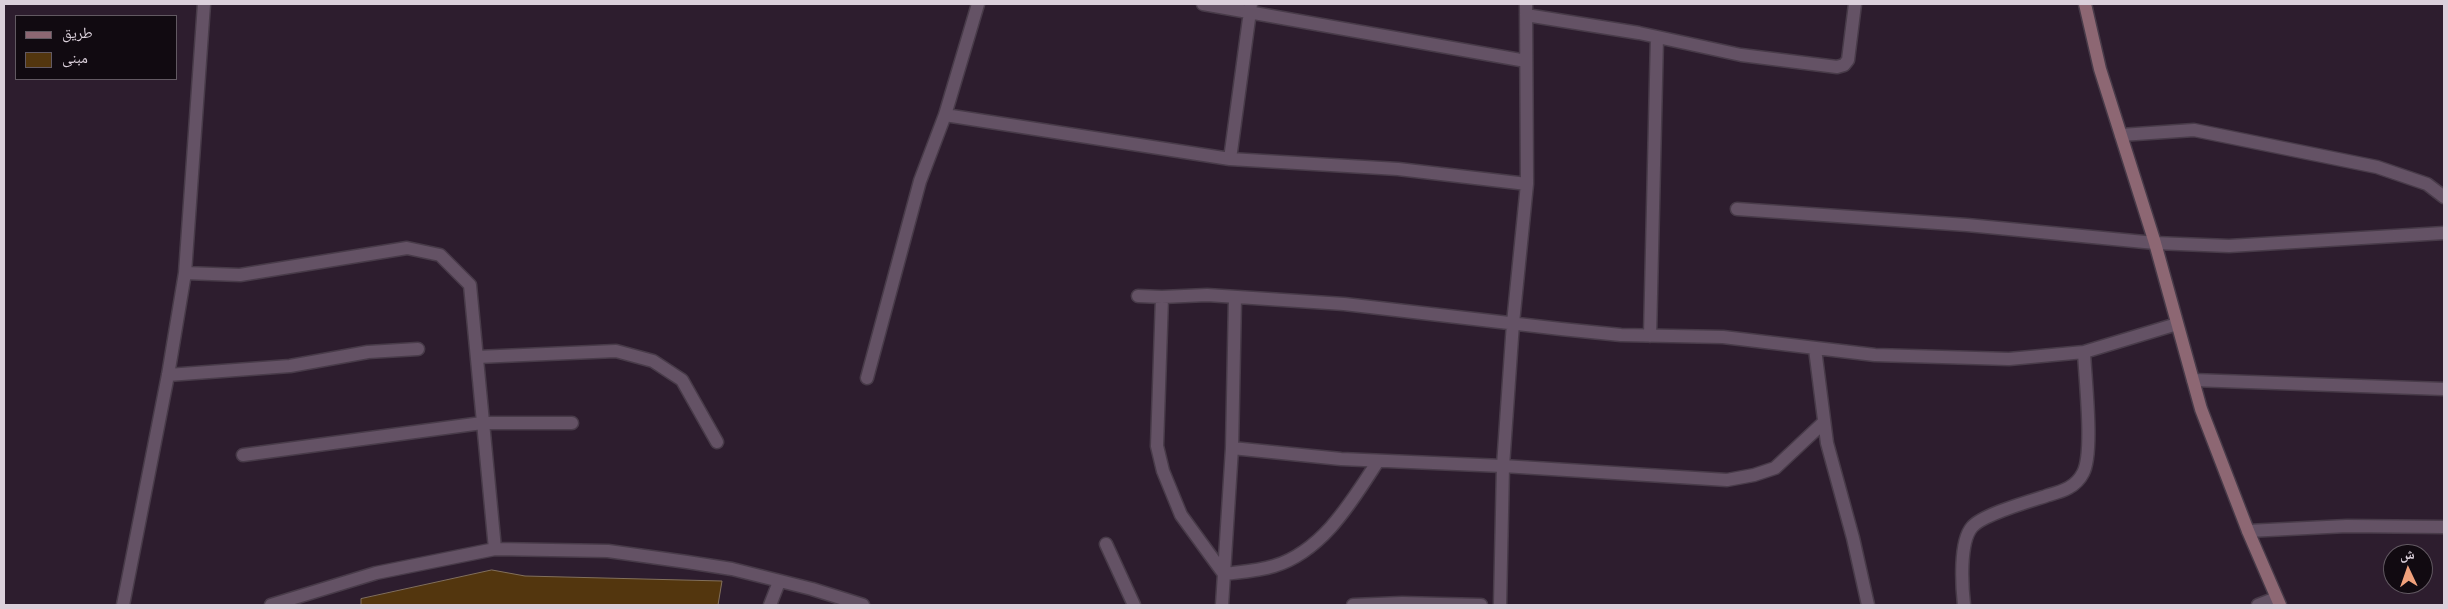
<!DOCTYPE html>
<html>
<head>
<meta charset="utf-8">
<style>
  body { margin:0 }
  #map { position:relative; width:2448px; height:609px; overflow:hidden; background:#2d1d2e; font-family:"Times New Roman","Noto Naskh Arabic",serif }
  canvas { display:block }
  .frame { position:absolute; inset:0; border:5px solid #dbd0db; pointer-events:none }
  .legend { position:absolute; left:15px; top:15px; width:162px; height:65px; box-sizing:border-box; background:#110a11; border:1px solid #625962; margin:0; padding:6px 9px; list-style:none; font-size:15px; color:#dbd0db }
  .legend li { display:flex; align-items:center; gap:10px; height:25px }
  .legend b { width:25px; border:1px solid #625962 }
  .north { position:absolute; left:2383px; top:544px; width:50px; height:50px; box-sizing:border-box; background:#110a11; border:1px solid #625962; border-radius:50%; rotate:357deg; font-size:14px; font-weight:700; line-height:20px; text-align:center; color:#dbd0db }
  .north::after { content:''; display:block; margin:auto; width:18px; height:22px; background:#f1a17c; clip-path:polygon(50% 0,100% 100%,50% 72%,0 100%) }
</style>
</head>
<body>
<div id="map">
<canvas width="2448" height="609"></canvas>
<div class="frame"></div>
<ul class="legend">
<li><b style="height:6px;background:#8d6773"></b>طريق</li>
<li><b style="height:14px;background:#53360e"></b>مبنى</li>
</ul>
<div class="north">ش</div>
</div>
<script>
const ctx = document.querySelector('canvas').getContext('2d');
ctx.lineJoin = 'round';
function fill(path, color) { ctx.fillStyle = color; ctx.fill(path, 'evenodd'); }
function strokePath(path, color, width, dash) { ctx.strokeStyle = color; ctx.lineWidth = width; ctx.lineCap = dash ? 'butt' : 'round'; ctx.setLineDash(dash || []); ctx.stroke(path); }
const building = new Path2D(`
  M 492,570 L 525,576 L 722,581 L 718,605 L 361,605 L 361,599 Z`);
const street = new Path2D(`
  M 1203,4 L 1526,61
  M 1526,15 L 1639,33 L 1741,55 L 1837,67 L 1844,65 L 1848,60 L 1855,4
  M 945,115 L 1230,159 L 1398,169 L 1527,184
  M 2121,135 L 2194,130 L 2377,167 L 2427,184 L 2444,197
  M 1230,159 L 1251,4
  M 1737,209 L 1967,225 L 2155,243 L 2229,246 L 2444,233
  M 185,273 L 240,275 L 407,248 L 440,255 L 470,285 L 495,549
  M 1138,296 L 1162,297
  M 1650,336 L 1657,37
  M 1815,349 L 1827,443 L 1853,538 L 1868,605
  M 2084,352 L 2177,324
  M 477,357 L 616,351 L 653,361 L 682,380 L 717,442
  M 168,375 L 290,366 L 368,352 L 418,349
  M 867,378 L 920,181 L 945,115 L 978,4
  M 2193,380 L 2444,389
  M 1232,448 L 1341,459 L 1503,466 L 1727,480 L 1754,475 L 1775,468 L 1823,423
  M 243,455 L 482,423 L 572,423
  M 1378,461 C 1352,501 1323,551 1274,566 C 1258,571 1240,572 1224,574 L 1181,515 L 1163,471 L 1157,446 L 1162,297 L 1207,295 L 1344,304 L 1561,329 L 1621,335 L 1723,337 L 1875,355 L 2009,359 L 2084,352 C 2085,378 2094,453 2083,473 C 2076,487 2063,491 2049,495 C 2031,501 1983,514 1972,527 C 1959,542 1962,587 1964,605
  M 2248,531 L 2347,526 L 2444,527
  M 1106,544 L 1134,605
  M 123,605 L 168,375 L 185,273 L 204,4
  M 271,605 L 376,573 L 495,549 L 608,551 L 687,562 L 732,569 L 812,589 L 863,605
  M 770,605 L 779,582
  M 1222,605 L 1232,448 L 1235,298
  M 1353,605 L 1402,603 L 1481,605
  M 1500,605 L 1503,466 L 1513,323 L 1527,184 L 1526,4
  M 2258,605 L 2276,598`);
const secondary = new Path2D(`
  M 2085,4 L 2100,69 L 2155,243 L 2201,409 L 2248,531 L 2280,605`);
fill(building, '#53360e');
strokePath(building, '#82705b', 1);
strokePath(street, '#483b49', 15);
strokePath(secondary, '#483b49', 15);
strokePath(street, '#645265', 12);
strokePath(secondary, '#8d6773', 12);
</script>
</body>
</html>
